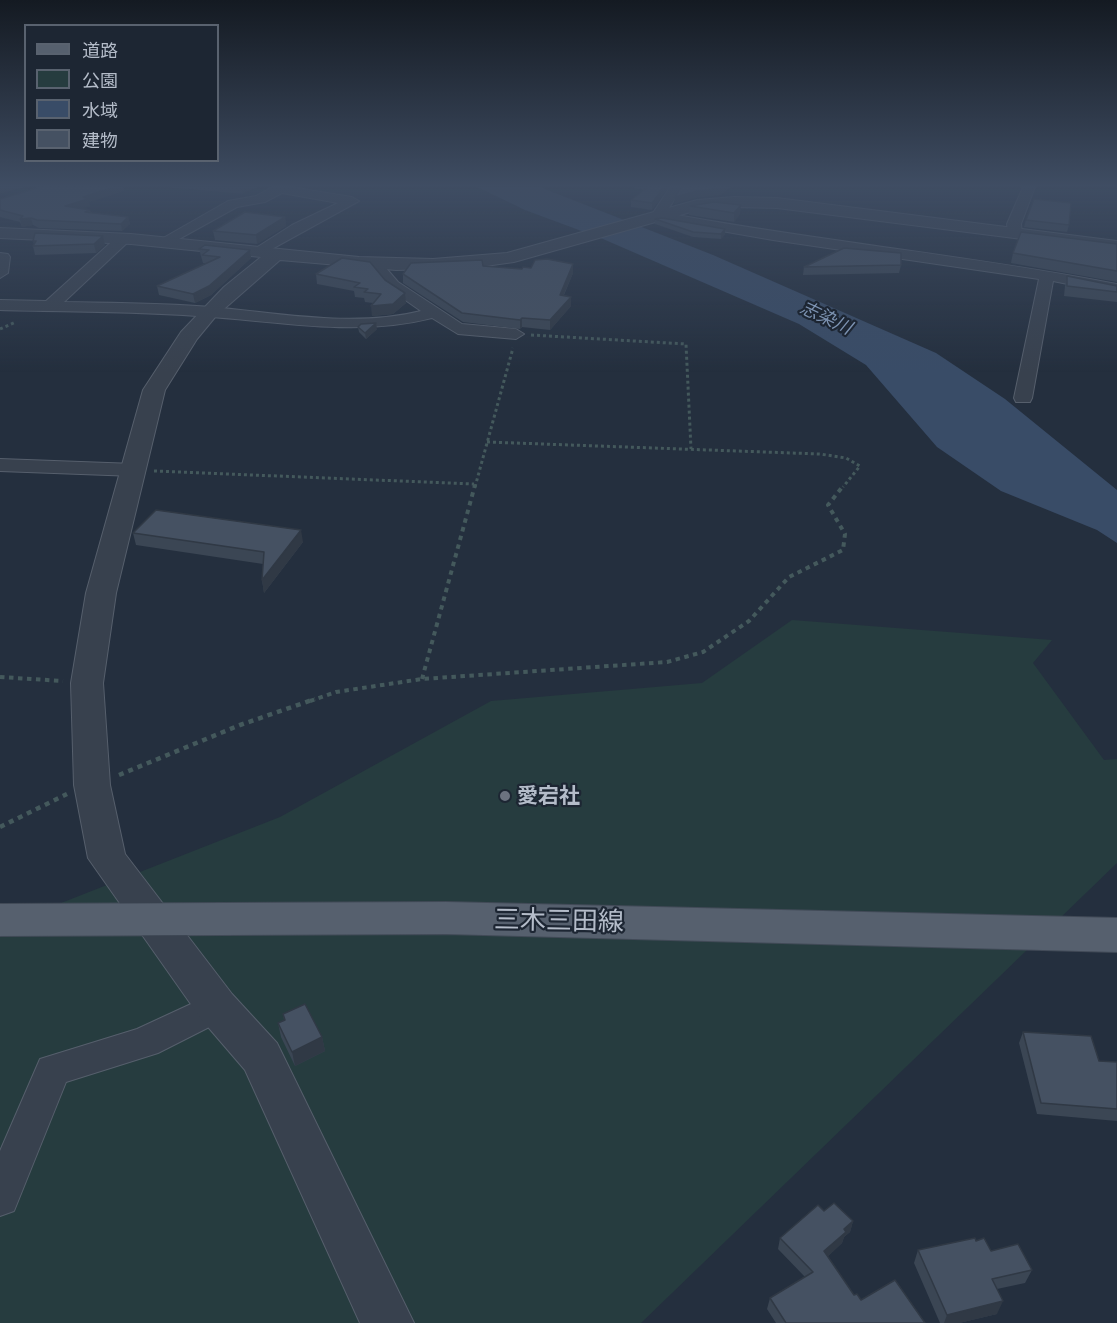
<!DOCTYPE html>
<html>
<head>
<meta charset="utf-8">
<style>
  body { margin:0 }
  #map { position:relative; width:1117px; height:1323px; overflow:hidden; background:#242f3e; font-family:"Golos Text","Noto Sans JP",sans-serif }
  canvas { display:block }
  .legend { position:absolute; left:24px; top:24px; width:195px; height:138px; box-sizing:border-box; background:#1d2633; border:2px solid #59626f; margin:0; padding:8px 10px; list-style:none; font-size:18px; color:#b4bcc9 }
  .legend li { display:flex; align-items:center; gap:12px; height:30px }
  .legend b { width:30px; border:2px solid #59626f }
</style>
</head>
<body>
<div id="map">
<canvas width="1117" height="1323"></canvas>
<ul class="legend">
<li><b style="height:8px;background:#56606e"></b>道路</li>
<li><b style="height:16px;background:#263c3f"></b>公園</li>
<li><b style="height:16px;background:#394c67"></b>水域</li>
<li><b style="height:16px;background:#455162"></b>建物</li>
</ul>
</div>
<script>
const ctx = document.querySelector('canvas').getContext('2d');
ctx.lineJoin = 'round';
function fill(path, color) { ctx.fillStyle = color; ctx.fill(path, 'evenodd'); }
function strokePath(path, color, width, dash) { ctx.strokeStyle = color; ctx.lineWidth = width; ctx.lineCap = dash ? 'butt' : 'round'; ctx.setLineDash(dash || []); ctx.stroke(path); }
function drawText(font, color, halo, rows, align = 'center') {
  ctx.font = font + ' "Golos Text","Noto Sans JP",sans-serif'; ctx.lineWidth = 4.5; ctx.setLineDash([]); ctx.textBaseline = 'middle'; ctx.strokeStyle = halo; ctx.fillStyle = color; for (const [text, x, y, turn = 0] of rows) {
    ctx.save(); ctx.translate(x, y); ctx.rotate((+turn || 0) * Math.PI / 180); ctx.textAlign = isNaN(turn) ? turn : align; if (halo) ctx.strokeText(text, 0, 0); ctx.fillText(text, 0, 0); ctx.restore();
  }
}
const green = new Path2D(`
  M 792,620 L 1052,640 L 1033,663 L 1104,760 L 1117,759 L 1117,863 L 641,1323 L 0,1323 L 0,927 L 280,817 L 491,701 L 702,683 Z`);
const water = new Path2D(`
  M 477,187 L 540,187 L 713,255 L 936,353 L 1005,399 L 1117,490 L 1117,543 L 1097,530 L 1001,491 L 937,447 L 866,365 L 799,324 L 603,239 L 525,210 Z`);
const pathFar2 = new Path2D(`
  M 0,329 L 16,322
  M 531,335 L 686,344 L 691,449
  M 487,442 L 820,454 L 846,458 L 860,466 L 843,487
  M 154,471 L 474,484
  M 475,487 L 513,348`);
const pathFar1 = new Path2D(`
  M 0,677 L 63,681
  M 422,679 L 475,485
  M 310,701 L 336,692 L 422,679 L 667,662 L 703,652 L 749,621 L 789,577 L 843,550 L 845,534 L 828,505 L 844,485`);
const path = new Path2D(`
  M 119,775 L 240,725 L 315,699
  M 0,827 L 67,794`);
const minor = new Path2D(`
  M 272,187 L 291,187 L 352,197 L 359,201 L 261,255 L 256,254 L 254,251 L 256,248 L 292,225 L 338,203 L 282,193 L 265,202 L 237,207 L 170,244 L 165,245 L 158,241 L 228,201 L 256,196 Z
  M 670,187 L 682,187 L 666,213 C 816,241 968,255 1117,284 L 1117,294 L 1053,281 L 1032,398 L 1030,402 L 1016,402 L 1014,398 L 1039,279 L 773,240 L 653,219 L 651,216 Z
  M 1023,187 L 1035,187 L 1021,224 L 1022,233 L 1015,237 L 1008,233 L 1007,224 Z
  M 123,235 L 128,236 L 130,239 L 128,242 L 64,302 C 113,303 162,303 211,307 C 281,313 352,328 421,311 L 388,288 L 368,264 L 375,260 L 380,261 L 398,282 L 462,324 L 516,329 L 524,334 L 516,339 L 458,334 L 432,318 C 357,337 285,322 210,317 C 140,311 70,312 0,310 L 0,300 L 46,301 L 118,236 Z
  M 0,253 L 8,254 L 10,257 L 8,273 L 0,278 Z
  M 0,459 L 135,464 L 142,466 L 145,470 L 142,474 L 135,476 L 0,471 Z
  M 217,992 L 229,997 L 234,1007 L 229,1017 L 158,1053 L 66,1082 L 14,1211 L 0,1216 L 0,1151 L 40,1059 L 137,1029 Z`);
const tertiary = new Path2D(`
  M 734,197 L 777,198 L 1117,241 L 1117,251 L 777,208 L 734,207 L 698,210 L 514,262 L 471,268 L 396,270 L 280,260 L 216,316 L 197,339 L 165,390 L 116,593 L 103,683 L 110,785 L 125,854 L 232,994 L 277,1043 L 414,1323 L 360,1323 L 245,1070 L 202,1020 L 88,858 L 74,785 L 71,683 L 86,593 L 143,390 L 181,332 L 224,287 L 261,257 L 131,244 L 0,238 L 0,228 L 131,234 L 359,257 L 433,259 L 507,253 L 697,200 Z`);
const primary = new Path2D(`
  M 446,902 L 1117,918 L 1117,952 L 446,934 L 0,936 L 0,904 Z`);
const wall = new Path2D(`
  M 41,187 L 123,187 L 124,191 L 89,202 L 90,206 L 82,208 L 90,210 L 91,213 L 128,217 L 130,224 L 122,231 L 39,228 L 33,225 L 22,227 L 20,222 L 0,217 L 0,199 Z
  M 167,187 L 257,187 L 242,194 Z
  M 634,187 L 669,187 L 652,210 L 631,207 L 631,200 L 644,190 L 634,188 Z
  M 690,206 L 740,214 L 734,222 L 689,215 Z
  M 285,217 L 286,226 L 257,244 L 215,240 L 213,231 Z
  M 655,219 L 725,229 L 725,234 L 721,239 L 693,237 L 655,224 Z
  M 1026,220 L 1069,225 L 1067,232 L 1024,227 Z
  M 35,233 L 105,245 L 96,253 L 35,255 L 33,246 L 34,244 L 33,241 Z
  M 1117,244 L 1117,282 L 1011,263 L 1013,253 Z
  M 199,249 L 250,250 L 251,258 L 211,295 L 195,303 L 159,295 L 157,286 L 206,264 L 203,263 Z
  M 342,258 L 406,303 L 393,314 L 372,316 L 373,303 L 365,302 L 364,298 L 355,297 L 354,291 L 317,284 L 316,274 Z
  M 573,264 L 573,273 L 564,295 L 571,297 L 571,306 L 550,330 L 522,327 L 520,329 L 463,322 L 403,283 L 403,274 L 522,269 Z
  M 901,265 L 899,273 L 803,275 L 804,267 Z
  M 1067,276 L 1117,286 L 1117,302 L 1064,296 L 1065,286 Z
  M 358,327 L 377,329 L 366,339 L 359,332 Z
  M 133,533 L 303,542 L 264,593 L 262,580 L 263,564 L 136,545 Z
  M 283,1014 L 322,1037 L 325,1051 L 295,1066 L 281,1037 L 278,1023 L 284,1020 Z
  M 1023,1032 L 1099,1061 L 1117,1062 L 1117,1121 L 1037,1114 L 1019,1043 Z
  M 824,1211 L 853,1221 L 850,1232 L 844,1237 L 842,1243 L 827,1257 L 854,1295 L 861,1300 L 925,1323 L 776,1323 L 767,1309 L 770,1298 L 805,1277 L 778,1249 L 780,1238 Z
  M 976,1241 L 991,1251 L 1032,1270 L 1025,1283 L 997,1289 L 997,1314 L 959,1323 L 940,1323 L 914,1263 L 918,1250 Z`);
const shadedWall = new Path2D(`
  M 0,187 L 24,187 L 0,194 Z
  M 114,187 L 123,187 L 124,191 L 89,202 L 90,206 L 67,213 L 65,206 L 83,197 Z
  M 241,187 L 257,187 L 242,194 Z
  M 664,187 L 669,187 L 652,210 L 652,203 Z
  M 724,187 L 731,187 L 721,195 L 696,198 L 674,204 L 675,197 L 697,191 Z
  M 741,205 L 740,214 L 734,222 L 734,213 Z
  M 128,217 L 130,224 L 122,231 L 121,224 Z
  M 285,217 L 286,226 L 257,244 L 256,235 Z
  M 31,218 L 33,225 L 22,227 L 20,219 Z
  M 725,229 L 725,234 L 721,239 L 721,234 Z
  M 103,236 L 105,245 L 96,253 L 94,244 Z
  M 250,250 L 251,258 L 211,295 L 195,303 L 193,294 Z
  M 573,264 L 573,273 L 560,303 L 560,295 Z
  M 405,293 L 406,303 L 393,314 L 372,316 L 371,306 Z
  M 571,297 L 571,306 L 550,330 L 550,320 Z
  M 522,318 L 522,327 L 520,329 L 520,320 Z
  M 376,323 L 377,329 L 366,339 L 365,333 Z
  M 301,530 L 303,542 L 264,593 L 262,580 Z
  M 322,1037 L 325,1051 L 295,1066 L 292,1052 Z
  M 853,1221 L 850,1232 L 844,1237 L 842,1243 L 821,1263 L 824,1251 L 844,1229 Z
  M 1003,1301 L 997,1314 L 959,1323 L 944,1323 L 947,1315 Z`);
const building = new Path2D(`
  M 41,187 L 114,187 L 83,197 L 88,199 L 65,206 L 90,210 L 85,212 L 128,217 L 121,224 L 37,220 L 31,218 L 20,219 L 23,216 L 0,210 L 0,199 Z
  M 648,187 L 664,187 L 652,203 L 631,200 Z
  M 681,187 L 724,187 L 722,188 L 697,191 L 675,197 Z
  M 1034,199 L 1071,203 L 1069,225 L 1026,220 Z
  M 714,202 L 741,205 L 734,213 L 690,206 Z
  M 245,212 L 285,217 L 256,235 L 213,231 Z
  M 662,218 L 725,229 L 721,234 L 693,232 L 655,219 Z
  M 1021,232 L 1117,244 L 1117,271 L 1013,253 Z
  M 35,233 L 103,236 L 94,244 L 33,246 L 36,241 L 33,241 Z
  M 205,245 L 250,250 L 209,286 L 193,294 L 157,286 L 220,257 L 202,255 L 209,250 L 199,249 Z
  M 844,248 L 901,253 L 901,265 L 804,267 Z
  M 342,258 L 370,262 L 385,280 L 405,293 L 393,304 L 371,306 L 381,294 L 364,292 L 368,289 L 354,287 L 360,283 L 316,274 Z
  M 547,259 L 573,264 L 560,295 L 571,297 L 550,320 L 522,318 L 520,320 L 462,313 L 403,274 L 411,263 L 482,260 L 483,266 L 522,269 L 523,267 L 531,268 L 535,260 Z
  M 1067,276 L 1117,286 L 1117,292 L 1067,286 Z
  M 376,323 L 365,333 L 358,327 L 361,324 Z
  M 156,510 L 301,530 L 262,580 L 264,552 L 133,533 Z
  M 305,1004 L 322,1037 L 292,1052 L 278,1023 L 285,1020 L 283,1014 Z
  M 1023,1032 L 1091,1036 L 1099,1061 L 1117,1062 L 1117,1109 L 1041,1103 Z
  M 834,1203 L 853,1221 L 844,1229 L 846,1232 L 824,1251 L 854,1295 L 857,1294 L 861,1300 L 895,1280 L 925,1323 L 786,1323 L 770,1298 L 813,1272 L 780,1238 L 818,1205 L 824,1211 Z
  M 975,1238 L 976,1241 L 984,1238 L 991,1251 L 1018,1244 L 1032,1270 L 992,1279 L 1003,1301 L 947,1315 L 918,1250 Z`);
const markers = [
  [505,796,6,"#6b7280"]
];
const farWaternames = [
  ["志染川",826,318,25]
];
const poiNames = [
  ["愛宕社",517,796]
];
const nearStreetnames = [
  ["三木三田線",559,921,1]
];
fill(green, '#263c3f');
fill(water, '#394c67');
strokePath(minor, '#565f6c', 2);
strokePath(tertiary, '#565f6c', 2);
strokePath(primary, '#414a57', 2);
strokePath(pathFar2, '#44595c', 3, [3, 3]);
strokePath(pathFar1, '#44595c', 4, [4.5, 4.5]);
strokePath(path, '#44595c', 4.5, [5, 5]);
fill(minor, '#38414e');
fill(tertiary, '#38414e');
fill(primary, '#56606e');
fill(wall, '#3b4654');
fill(shadedWall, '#303945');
fill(building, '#455162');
strokePath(building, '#303945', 1.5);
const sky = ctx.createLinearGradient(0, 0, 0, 372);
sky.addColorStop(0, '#141a22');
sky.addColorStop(0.5, '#3f4d63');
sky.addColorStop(1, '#3f4d6300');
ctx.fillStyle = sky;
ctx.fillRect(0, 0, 1117, 372);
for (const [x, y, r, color] of markers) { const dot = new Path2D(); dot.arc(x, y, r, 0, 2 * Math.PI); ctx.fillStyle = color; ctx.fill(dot); strokePath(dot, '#1d2633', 2); }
drawText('italic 18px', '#7c92b1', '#1d2633', farWaternames);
drawText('bold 21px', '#b4bcc9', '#1d2633', poiNames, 'left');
drawText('26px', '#b4bcc9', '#1d2633', nearStreetnames);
</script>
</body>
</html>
